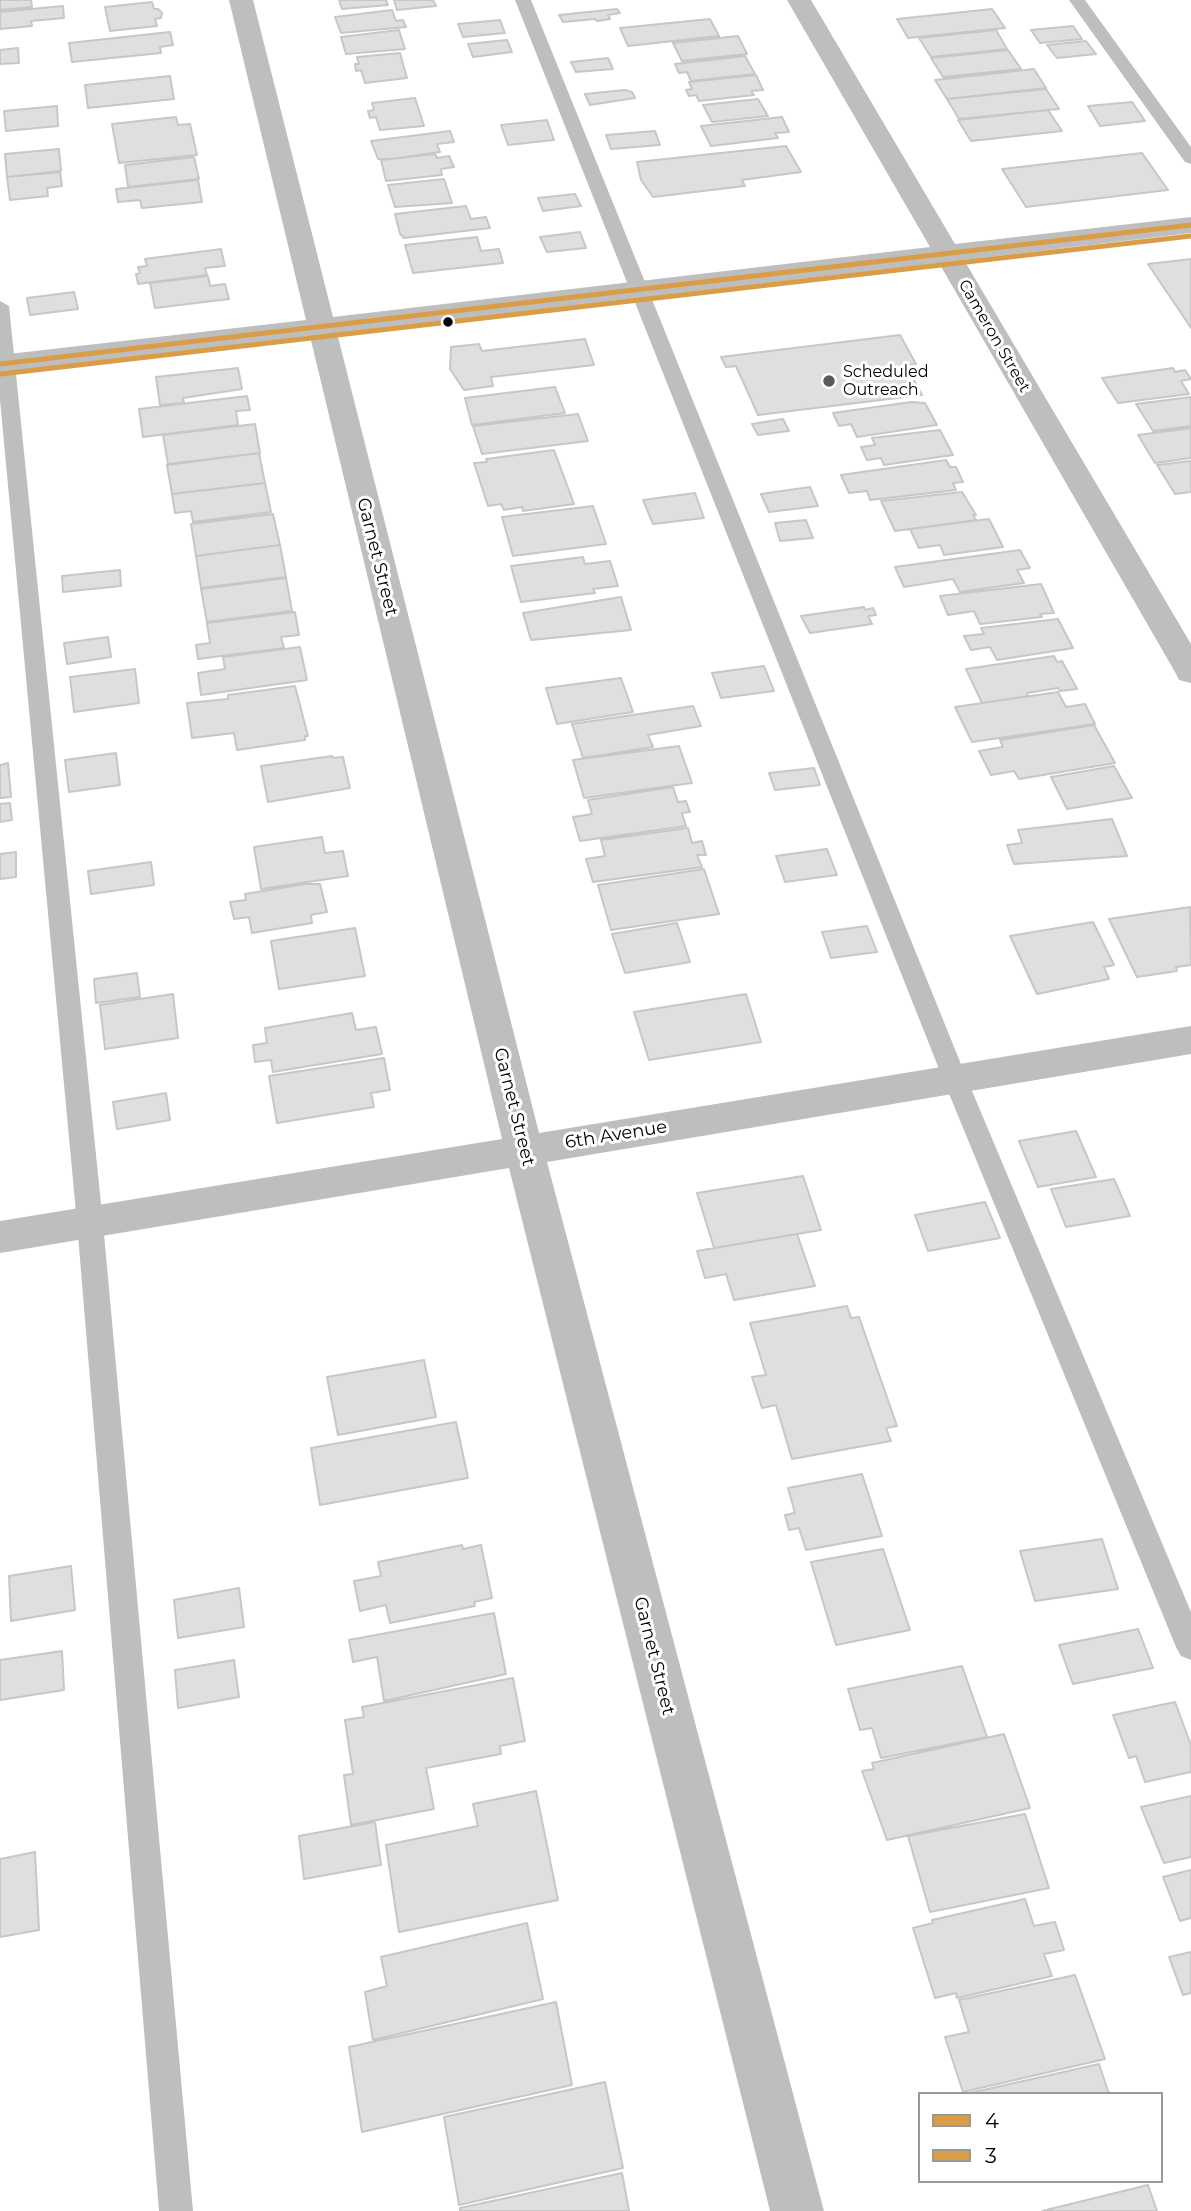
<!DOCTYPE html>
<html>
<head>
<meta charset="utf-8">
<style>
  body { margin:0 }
  #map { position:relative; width:1191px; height:2211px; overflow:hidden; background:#fff; font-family:Montserrat,sans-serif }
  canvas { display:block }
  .legend { position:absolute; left:918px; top:2092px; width:245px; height:91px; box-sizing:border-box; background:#fff; border:2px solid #999; margin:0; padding:9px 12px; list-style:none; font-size:21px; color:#000 }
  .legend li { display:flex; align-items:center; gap:14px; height:35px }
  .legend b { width:35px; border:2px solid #999 }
</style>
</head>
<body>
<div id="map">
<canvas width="1191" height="2211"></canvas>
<ul class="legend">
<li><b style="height:9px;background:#da9d47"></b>4</li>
<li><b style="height:9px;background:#da9d47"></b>3</li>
</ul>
</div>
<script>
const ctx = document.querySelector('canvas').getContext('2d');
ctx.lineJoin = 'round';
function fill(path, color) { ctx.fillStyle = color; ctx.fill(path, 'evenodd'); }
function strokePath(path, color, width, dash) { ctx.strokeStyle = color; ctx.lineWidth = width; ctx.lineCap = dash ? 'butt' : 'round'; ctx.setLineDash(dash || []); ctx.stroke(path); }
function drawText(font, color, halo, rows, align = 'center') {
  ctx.font = font + ' Montserrat,sans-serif'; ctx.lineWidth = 6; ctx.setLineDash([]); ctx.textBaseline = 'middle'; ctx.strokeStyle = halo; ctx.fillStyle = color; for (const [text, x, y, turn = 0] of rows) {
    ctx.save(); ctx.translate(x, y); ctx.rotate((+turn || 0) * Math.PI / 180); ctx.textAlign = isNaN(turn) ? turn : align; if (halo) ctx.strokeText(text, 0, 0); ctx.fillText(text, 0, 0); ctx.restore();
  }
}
const building = new Path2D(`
  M 0,0 L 31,0 L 32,7 L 0,10 Z
  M 339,0 L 386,0 L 388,5 L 342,9 Z
  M 394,0 L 433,0 L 436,6 L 397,10 Z
  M 152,2 L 154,9 L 158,9 L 162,13 L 161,18 L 155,19 L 157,26 L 110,31 L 105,7 Z
  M 63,6 L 64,18 L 31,21 L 32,26 L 0,29 L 0,12 Z
  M 617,9 L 620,13 L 608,15 L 610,19 L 597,21 L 595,19 L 563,22 L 559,15 Z
  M 992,9 L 1005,28 L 908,38 L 897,19 Z
  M 392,10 L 396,21 L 403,20 L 406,27 L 341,33 L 335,17 Z
  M 710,19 L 719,36 L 628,46 L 620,28 Z
  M 500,20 L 505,33 L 463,37 L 458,24 Z
  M 1073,26 L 1082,39 L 1040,43 L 1031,30 Z
  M 399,30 L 405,49 L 346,54 L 341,37 Z
  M 996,30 L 1007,49 L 931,57 L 919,38 Z
  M 170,32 L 173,45 L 160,47 L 161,53 L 72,62 L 69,43 Z
  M 738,36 L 747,54 L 682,61 L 673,43 Z
  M 507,40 L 512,52 L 473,57 L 468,44 Z
  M 1086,41 L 1096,54 L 1057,58 L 1047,45 Z
  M 18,48 L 19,63 L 0,64 L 0,50 Z
  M 1008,50 L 1021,69 L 943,77 L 931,58 Z
  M 400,53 L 407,78 L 365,83 L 361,70 L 356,71 L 355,64 L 359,64 L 357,57 Z
  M 745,56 L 755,74 L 691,81 L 687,72 L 679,73 L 675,64 Z
  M 608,58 L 613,69 L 576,72 L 571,62 Z
  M 1034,69 L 1046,88 L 947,99 L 935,80 Z
  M 756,75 L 763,90 L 751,91 L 754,95 L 699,101 L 696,95 L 689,96 L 686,90 L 692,89 L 689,82 Z
  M 170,76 L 174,99 L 88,108 L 85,85 Z
  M 1046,89 L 1059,109 L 959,119 L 947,99 Z
  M 625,90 L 632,92 L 635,98 L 590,105 L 585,94 Z
  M 415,98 L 424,126 L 380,130 L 376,117 L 370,118 L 368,111 L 374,110 L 372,103 Z
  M 758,99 L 768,116 L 712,122 L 703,105 Z
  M 1132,102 L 1145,121 L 1100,126 L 1088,106 Z
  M 57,106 L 58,126 L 6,131 L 4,111 Z
  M 1048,110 L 1062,131 L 971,141 L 958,120 Z
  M 176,117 L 178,125 L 190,124 L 197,155 L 119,163 L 112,124 Z
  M 782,117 L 789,132 L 775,133 L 778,138 L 711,146 L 701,126 Z
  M 547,120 L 554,140 L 508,145 L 501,125 Z
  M 450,131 L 454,142 L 437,144 L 440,152 L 391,159 L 378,159 L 371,141 Z
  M 655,131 L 660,145 L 611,149 L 606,135 Z
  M 786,146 L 801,172 L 742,180 L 745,186 L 653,197 L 641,180 L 637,162 Z
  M 59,149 L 61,171 L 7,177 L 5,154 Z
  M 1142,153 L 1168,190 L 1026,207 L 1002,169 Z
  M 435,154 L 437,158 L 449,156 L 454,167 L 441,169 L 442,175 L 386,181 L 381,160 Z
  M 194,157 L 199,179 L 128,187 L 125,165 Z
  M 60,172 L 62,186 L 47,188 L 48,196 L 10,200 L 7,177 Z
  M 444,179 L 452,203 L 395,207 L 388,185 Z
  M 198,180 L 202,202 L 142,208 L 140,200 L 118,202 L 116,189 Z
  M 575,194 L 581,206 L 543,211 L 538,198 Z
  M 466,206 L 471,219 L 486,217 L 490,228 L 404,238 L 400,234 L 395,214 Z
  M 580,232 L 586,248 L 547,252 L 540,237 Z
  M 477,237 L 481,251 L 499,249 L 503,263 L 413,273 L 405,245 Z
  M 221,249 L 225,266 L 205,268 L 207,275 L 138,284 L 136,274 L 140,273 L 138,267 L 147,266 L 145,259 Z
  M 1191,259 L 1191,328 L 1148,264 Z
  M 208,276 L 210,286 L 225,284 L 229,299 L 155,308 L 150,283 Z
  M 74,292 L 78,309 L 30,315 L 27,298 Z
  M 900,335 L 916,364 L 906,365 L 922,395 L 758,415 L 736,366 L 726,367 L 721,357 Z
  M 585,339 L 594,365 L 491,377 L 493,386 L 464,390 L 450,369 L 451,347 L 479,344 L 482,351 Z
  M 238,368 L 242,389 L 183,398 L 184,403 L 160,405 L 156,377 Z
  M 1173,368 L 1175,372 L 1185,370 L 1191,379 L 1181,381 L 1189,394 L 1118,403 L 1102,378 Z
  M 555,387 L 565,413 L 472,425 L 465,398 Z
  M 247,396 L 250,410 L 236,411 L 238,425 L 143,437 L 139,409 Z
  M 1191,397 L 1191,426 L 1153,431 L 1136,404 Z
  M 911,402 L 925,403 L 937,425 L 857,437 L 851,424 L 839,426 L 833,413 Z
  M 578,414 L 588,441 L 482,454 L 473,426 Z
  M 783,419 L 789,431 L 758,435 L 752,424 Z
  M 255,424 L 260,453 L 168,464 L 163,435 Z
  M 1191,428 L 1191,458 L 1155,463 L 1138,435 Z
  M 940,430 L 953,455 L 884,465 L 881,458 L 867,460 L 861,447 L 875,445 L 872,438 Z
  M 554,450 L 574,504 L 523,511 L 522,507 L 504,510 L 501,504 L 488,506 L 474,463 L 487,462 L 486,459 Z
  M 259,453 L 265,483 L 172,494 L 167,465 Z
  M 946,460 L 950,467 L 956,467 L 963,482 L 953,483 L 956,490 L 870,500 L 867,491 L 849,493 L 841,475 Z
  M 1191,461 L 1191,492 L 1175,494 L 1157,465 Z
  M 265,483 L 271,512 L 193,522 L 191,511 L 175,513 L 172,494 Z
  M 810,487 L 818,506 L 769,512 L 761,494 Z
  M 962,492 L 976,515 L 973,515 L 976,520 L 895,531 L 881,501 Z
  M 695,493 L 704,518 L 653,524 L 643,500 Z
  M 593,506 L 606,544 L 513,556 L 502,517 Z
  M 273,514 L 280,545 L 196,556 L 191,524 Z
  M 989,519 L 1003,547 L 944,555 L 940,545 L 919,548 L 910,529 Z
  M 806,520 L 813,538 L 780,541 L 775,523 Z
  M 280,545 L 286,577 L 201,588 L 196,556 Z
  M 1020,550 L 1030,568 L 1017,570 L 1024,583 L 960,592 L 953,579 L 904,587 L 895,567 Z
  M 583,557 L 585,564 L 610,561 L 618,586 L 593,589 L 595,593 L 521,602 L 511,566 Z
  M 120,570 L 121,586 L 63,592 L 62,576 Z
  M 286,578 L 292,611 L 207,622 L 201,589 Z
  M 1041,584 L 1054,613 L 1040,614 L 1042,617 L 980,624 L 974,611 L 948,615 L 940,596 Z
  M 621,597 L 631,630 L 531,640 L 523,613 Z
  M 864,607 L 865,610 L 873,608 L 876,615 L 868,616 L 872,624 L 810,633 L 801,616 Z
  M 295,612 L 299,635 L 281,637 L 284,648 L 198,659 L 196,645 L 210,643 L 207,623 Z
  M 1058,619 L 1073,648 L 997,660 L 990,647 L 971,650 L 964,636 L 984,634 L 981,628 Z
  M 108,637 L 111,657 L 67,664 L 64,643 Z
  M 300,647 L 307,680 L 201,695 L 198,673 L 225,669 L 223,657 Z
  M 1054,656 L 1057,662 L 1062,661 L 1077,689 L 1060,691 L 1058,688 L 1027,693 L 1028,696 L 982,703 L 966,669 Z
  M 764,666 L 774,691 L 721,698 L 712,673 Z
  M 135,669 L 139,703 L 74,712 L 70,677 Z
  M 621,678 L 633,712 L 557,724 L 546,688 Z
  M 295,686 L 308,736 L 305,736 L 305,740 L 237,750 L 234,733 L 192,738 L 187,703 L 228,699 L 228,695 Z
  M 1058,692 L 1066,707 L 1085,704 L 1095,724 L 972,742 L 955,707 Z
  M 693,706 L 701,726 L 648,735 L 653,747 L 583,758 L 572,724 Z
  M 1094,725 L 1115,763 L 1019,779 L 1014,771 L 991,775 L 979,751 L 1003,747 L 1000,740 Z
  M 679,746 L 692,783 L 584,798 L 573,760 Z
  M 116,753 L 120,785 L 69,792 L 65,760 Z
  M 332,756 L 333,758 L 343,757 L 350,788 L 268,802 L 261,766 Z
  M 8,763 L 11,797 L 0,798 L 0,765 Z
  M 1114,766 L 1132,798 L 1067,809 L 1051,777 Z
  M 814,768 L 820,785 L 775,790 L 769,773 Z
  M 673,787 L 678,802 L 686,801 L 690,812 L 682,813 L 686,826 L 580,841 L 573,817 L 592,814 L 588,800 Z
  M 10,803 L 12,820 L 0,822 L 0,804 Z
  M 1112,819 L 1127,856 L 1014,864 L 1007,845 L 1022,843 L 1018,830 Z
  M 688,828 L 692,843 L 702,841 L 706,855 L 697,855 L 702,867 L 593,882 L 586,859 L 605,856 L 601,840 Z
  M 322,837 L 325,853 L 343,851 L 348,876 L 261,889 L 254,847 Z
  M 827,849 L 837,875 L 785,882 L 776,856 Z
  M 16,852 L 16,877 L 0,879 L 0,854 Z
  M 151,862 L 154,885 L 91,894 L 88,871 Z
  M 704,869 L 719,914 L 611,930 L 598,885 Z
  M 305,884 L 320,884 L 327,912 L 311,915 L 312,923 L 252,933 L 249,917 L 234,919 L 230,902 L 246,900 L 245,894 Z
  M 1190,907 L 1191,965 L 1176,967 L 1177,971 L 1137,977 L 1109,919 Z
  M 1093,922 L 1114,965 L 1104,967 L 1109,979 L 1037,994 L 1010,936 Z
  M 677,923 L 690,962 L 625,973 L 612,934 Z
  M 867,926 L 877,952 L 831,958 L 822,932 Z
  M 355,928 L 365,976 L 279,989 L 271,941 Z
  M 137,973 L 140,997 L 96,1003 L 94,979 Z
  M 173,994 L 178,1038 L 105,1049 L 100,1005 Z
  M 746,994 L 761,1042 L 649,1060 L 634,1012 Z
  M 352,1013 L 356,1030 L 376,1027 L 382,1054 L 273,1072 L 271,1060 L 255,1062 L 253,1045 L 267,1043 L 265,1028 Z
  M 384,1058 L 390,1090 L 371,1093 L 374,1107 L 277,1123 L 269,1076 Z
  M 166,1093 L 170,1120 L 117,1129 L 113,1102 Z
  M 1076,1131 L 1096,1177 L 1038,1187 L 1019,1141 Z
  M 803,1176 L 821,1230 L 714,1248 L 697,1193 Z
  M 1114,1179 L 1130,1216 L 1066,1227 L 1051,1189 Z
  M 985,1202 L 1000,1238 L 928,1251 L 915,1215 Z
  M 797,1234 L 815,1286 L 734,1300 L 726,1274 L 705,1278 L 697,1251 Z
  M 847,1306 L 851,1318 L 859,1317 L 897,1426 L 886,1428 L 891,1441 L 792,1459 L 776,1405 L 762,1408 L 752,1377 L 766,1375 L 750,1323 Z
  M 424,1360 L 436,1417 L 338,1435 L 327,1377 Z
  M 456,1422 L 468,1478 L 320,1505 L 311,1448 Z
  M 862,1474 L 882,1536 L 806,1550 L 799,1528 L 789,1530 L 785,1515 L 795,1513 L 788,1488 Z
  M 1102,1539 L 1118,1589 L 1035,1601 L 1020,1551 Z
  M 462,1545 L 463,1549 L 481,1545 L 492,1598 L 474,1602 L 475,1606 L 390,1623 L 386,1605 L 360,1611 L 354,1581 L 381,1576 L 378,1562 Z
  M 883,1549 L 910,1630 L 836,1645 L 811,1562 Z
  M 71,1566 L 75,1610 L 11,1621 L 9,1576 Z
  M 239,1588 L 244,1627 L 178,1638 L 174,1600 Z
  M 494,1613 L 506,1674 L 384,1701 L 377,1657 L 353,1662 L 349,1640 Z
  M 1138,1629 L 1153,1668 L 1073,1684 L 1059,1645 Z
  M 62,1651 L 64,1690 L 0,1700 L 0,1660 Z
  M 234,1660 L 239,1697 L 178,1708 L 175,1670 Z
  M 962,1666 L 987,1737 L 881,1758 L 872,1728 L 860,1730 L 848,1689 Z
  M 513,1678 L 525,1741 L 500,1746 L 501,1754 L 426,1768 L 434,1809 L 351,1825 L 344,1775 L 353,1774 L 345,1720 L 364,1717 L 362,1707 Z
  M 1175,1702 L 1191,1745 L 1191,1772 L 1145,1782 L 1136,1756 L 1129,1758 L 1113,1715 Z
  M 1004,1734 L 1030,1808 L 887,1840 L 862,1771 L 874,1769 L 872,1763 Z
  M 536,1791 L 558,1900 L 399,1932 L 386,1845 L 478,1826 L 473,1804 Z
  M 1191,1796 L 1191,1857 L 1164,1863 L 1141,1807 Z
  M 1025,1814 L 1049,1888 L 930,1912 L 908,1836 Z
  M 375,1822 L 381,1865 L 304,1879 L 299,1836 Z
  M 35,1852 L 39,1930 L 0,1937 L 0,1859 Z
  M 1191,1870 L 1191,1918 L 1180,1921 L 1163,1877 Z
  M 1025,1899 L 1034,1926 L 1055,1922 L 1064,1950 L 1044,1954 L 1052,1976 L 957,1998 L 956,1993 L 935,1998 L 913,1928 L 933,1923 L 932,1920 Z
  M 527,1923 L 543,1999 L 373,2040 L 365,1992 L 387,1986 L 381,1957 Z
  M 1191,1952 L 1191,1993 L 1183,1995 L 1169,1957 Z
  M 1075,1975 L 1105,2059 L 963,2092 L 945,2037 L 969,2032 L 959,2000 Z
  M 556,2002 L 572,2085 L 362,2132 L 349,2047 Z
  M 1099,2064 L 1109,2094 L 970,2093 Z
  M 605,2082 L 623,2168 L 459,2205 L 444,2117 Z
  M 622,2173 L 629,2211 L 460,2211 L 460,2208 Z
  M 1148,2185 L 1157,2211 L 1042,2211 Z`);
const service = new Path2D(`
  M 515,0 L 531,0 L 967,1079 L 1191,1612 L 1191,1660 L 1181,1656 L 1176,1647 L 943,1079 Z
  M 1069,0 L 1085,0 L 1191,147 L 1191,164 L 1185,162 Z
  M 0,301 L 9,306 L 103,1223 L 193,2211 L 159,2211 L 77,1223 L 0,400 Z`);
const minor = new Path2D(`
  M 229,0 L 253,0 L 333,317 L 930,247 L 787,0 L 811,0 L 955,244 L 1191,217 L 1191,233 L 964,260 L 1191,644 L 1191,683 L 1179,680 L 1175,672 L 939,263 L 337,333 L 539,1133 L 1191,1026 L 1191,1054 L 547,1162 L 824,2211 L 770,2211 L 509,1168 L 0,1253 L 0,1221 L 502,1139 L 310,336 L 0,373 L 0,355 L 306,320 Z`);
const bus1 = new Path2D(`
  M 0,364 L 1191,225`);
const bus2 = new Path2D(`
  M 1,374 L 1191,236`);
const markers = [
  [448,322,6,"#000"],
  [829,381,7,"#595959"]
];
const farStreetnames = [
  ["Cameron Street",994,336,60]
];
const farPoinames = [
  ["Scheduled",843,372],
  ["Outreach",843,390]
];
const streetNames = [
  ["Garnet Street",377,557,76],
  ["Garnet Street",514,1107,76],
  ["6th Avenue",616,1135,-9],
  ["Garnet Street",654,1656,76]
];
fill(building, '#dfdfdf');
strokePath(building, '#c7c7c7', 2);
fill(service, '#bebebe');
fill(minor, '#bebebe');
strokePath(bus1, '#da9d47', 5);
strokePath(bus2, '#da9d47', 5);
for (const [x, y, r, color] of markers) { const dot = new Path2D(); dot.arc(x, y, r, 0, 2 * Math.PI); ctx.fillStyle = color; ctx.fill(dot); strokePath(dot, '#fff', 2.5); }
drawText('16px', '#000', '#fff', farStreetnames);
drawText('16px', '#000', '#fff', farPoinames, 'left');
drawText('18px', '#000', '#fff', streetNames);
</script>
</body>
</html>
